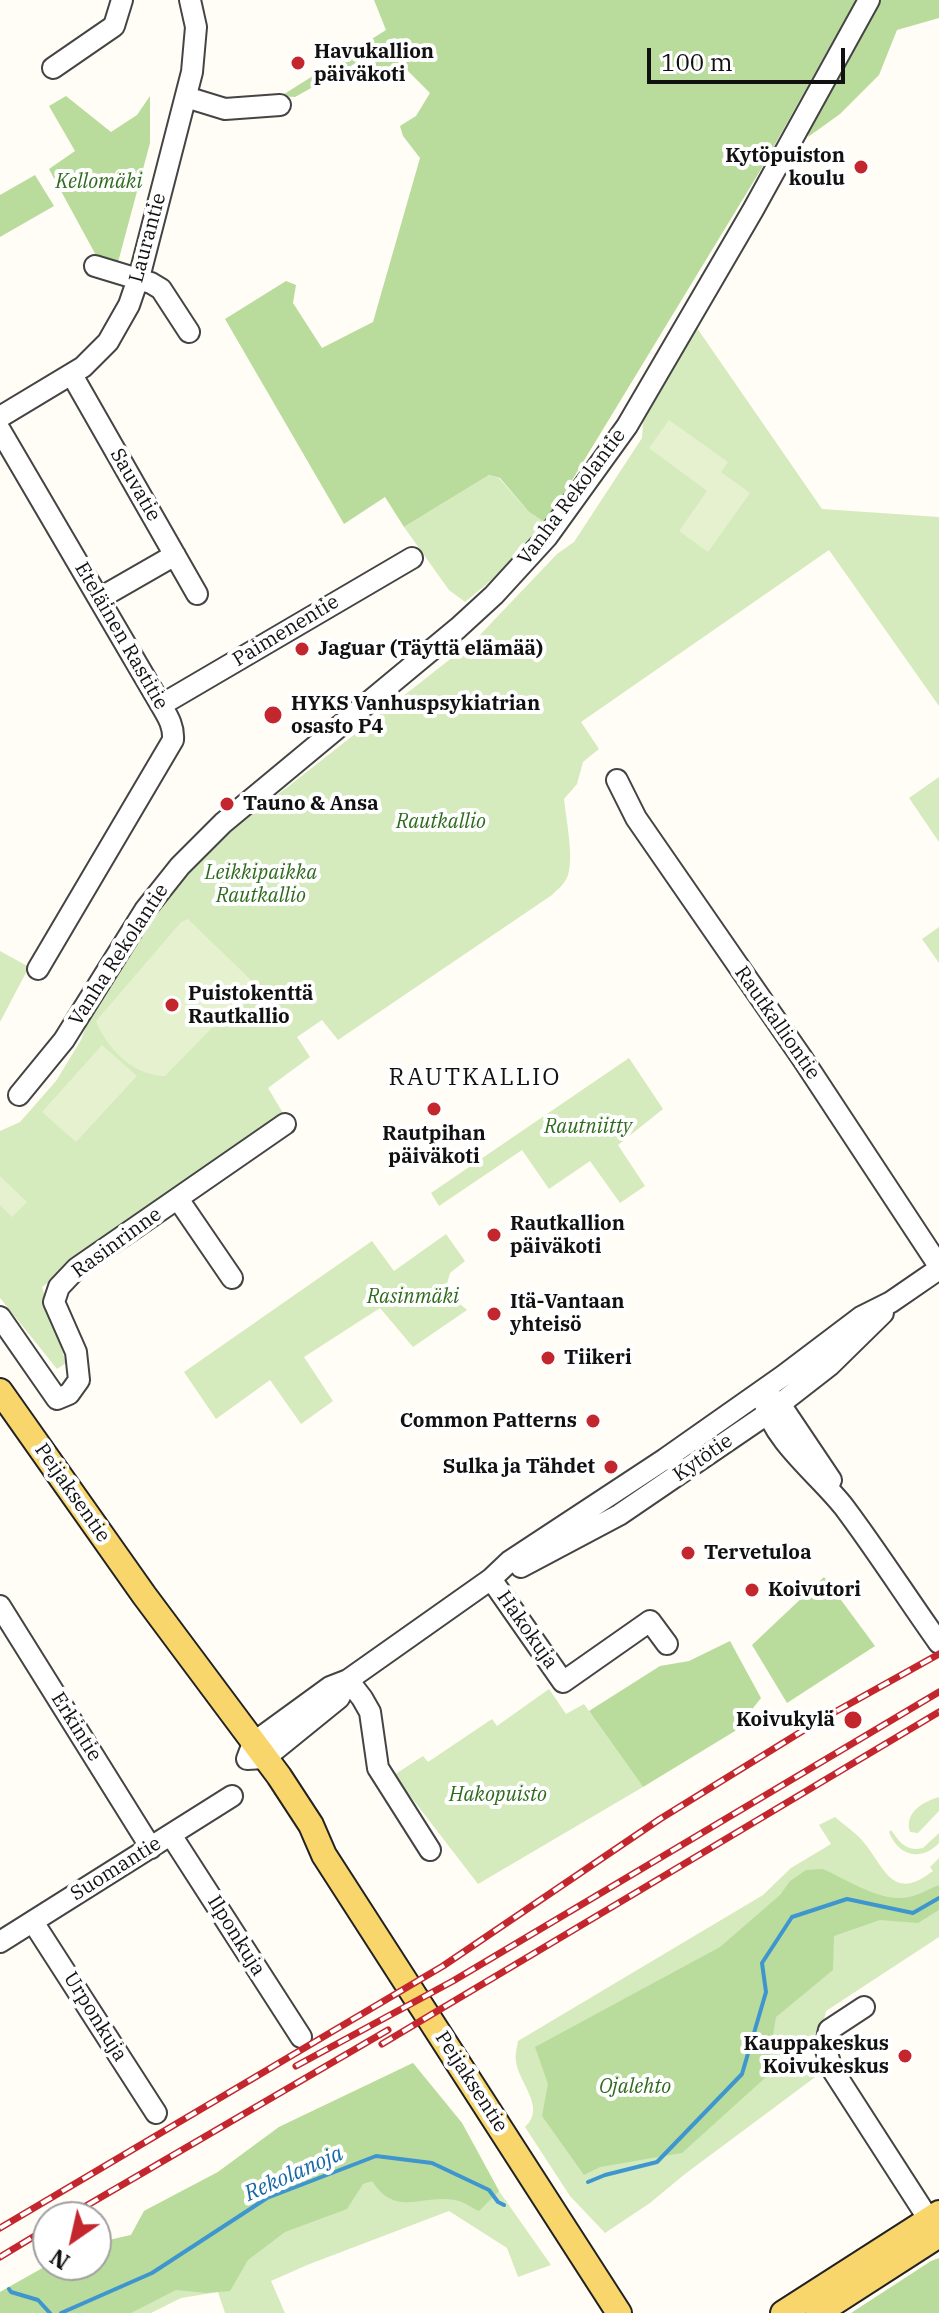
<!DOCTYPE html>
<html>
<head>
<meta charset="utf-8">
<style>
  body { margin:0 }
  #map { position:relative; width:939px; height:2313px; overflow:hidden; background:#fffdf5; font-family:"IBM Plex Serif",serif }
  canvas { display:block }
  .north { position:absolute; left:32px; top:2201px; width:80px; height:80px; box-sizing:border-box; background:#fff; border:2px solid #a0a0a0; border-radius:50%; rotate:214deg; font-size:22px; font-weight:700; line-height:32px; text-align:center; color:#111 }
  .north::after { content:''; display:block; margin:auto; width:28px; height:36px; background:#c4262e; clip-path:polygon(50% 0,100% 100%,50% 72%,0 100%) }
  .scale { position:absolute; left:647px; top:48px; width:198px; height:36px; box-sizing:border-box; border:4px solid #111; border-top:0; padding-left:10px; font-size:24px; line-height:28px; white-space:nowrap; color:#111; -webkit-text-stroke:6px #fff; paint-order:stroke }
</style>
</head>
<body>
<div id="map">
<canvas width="939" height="2313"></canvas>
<div class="north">N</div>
<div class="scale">100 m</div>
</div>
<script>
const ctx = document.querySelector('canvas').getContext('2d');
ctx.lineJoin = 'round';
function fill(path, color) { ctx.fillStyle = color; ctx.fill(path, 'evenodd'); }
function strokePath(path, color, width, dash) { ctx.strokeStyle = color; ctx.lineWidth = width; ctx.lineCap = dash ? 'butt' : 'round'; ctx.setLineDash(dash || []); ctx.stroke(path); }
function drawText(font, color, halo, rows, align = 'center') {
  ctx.font = font + ' "IBM Plex Serif",serif'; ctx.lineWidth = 8; ctx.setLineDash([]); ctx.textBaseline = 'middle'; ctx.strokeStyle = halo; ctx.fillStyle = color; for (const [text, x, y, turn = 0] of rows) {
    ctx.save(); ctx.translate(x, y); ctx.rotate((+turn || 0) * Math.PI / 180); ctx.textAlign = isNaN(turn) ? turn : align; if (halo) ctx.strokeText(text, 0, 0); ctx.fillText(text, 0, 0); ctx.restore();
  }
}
const green = new Path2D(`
  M 697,328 L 822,509 L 939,517 L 939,706 L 829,550 L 581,722 L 599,749 L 583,762 L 577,784 L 564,799 C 566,819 574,857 568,875 C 565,884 558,889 552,895 L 338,1040 L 322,1020 L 297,1037 L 310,1057 L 268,1088 L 286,1118 L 42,1287 L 66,1363 L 57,1369 L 0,1298 L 0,1131 L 20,1122 L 56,1081 L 81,1040 L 91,1013 L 154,914 L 198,860 L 232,826 L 285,789 L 477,638 L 557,554 L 574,542 L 642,438 L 643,422 Z
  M 489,475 L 499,478 L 529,512 L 546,523 L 506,568 L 465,602 L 449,590 L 404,527 Z
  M 939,777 L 939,842 L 909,798 Z
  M 939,927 L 939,963 L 922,939 Z
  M 0,951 L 29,967 L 0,1022 Z
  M 629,1058 L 663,1109 L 618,1145 L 645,1186 L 620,1203 L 590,1161 L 549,1189 L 522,1150 L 439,1206 L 431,1193 Z
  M 446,1234 L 465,1261 L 450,1273 L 445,1291 L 467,1310 L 413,1347 L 380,1308 L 304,1357 L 333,1401 L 301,1424 L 270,1380 L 216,1419 L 184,1372 L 372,1241 L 394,1271 Z
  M 549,1689 L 566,1714 L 584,1704 L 643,1787 L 478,1884 L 394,1775 L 423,1756 L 428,1762 L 492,1719 L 497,1726 Z
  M 939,1797 L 939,1811 L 918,1833 L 910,1832 C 904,1813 922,1802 939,1797 Z
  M 835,1817 C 843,1824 853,1831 860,1838 C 885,1865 890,1904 933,1871 L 930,1867 L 939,1858 L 939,1937 L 826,2011 L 823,2024 L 800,2052 L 818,2075 L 685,2174 L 650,2203 L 605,2233 L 570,2196 L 525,2127 C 547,2107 518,2083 516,2061 C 515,2055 517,2047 518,2041 L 763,1895 L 791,1868 L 831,1844 L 819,1825 Z
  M 891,1830 C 900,1842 905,1852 923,1848 L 939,1833 L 939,1843 C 921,1862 898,1856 889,1832 Z
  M 413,2063 L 462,2123 L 499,2191 L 551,2265 L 518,2277 L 507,2248 L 449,2211 L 307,2265 L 271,2281 L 285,2313 L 225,2313 L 218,2292 L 181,2298 L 151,2313 L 0,2313 L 0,2292 L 48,2265 L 96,2265 L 96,2243 L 131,2235 L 144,2211 L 218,2172 L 279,2127 Z`);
const forest = new Path2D(`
  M 374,0 L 856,0 L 760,171 L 546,523 L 529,512 L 500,478 L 489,475 L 404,527 L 385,497 L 344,524 L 225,319 L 286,281 L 296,285 L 293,303 L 322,348 L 373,322 L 420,158 L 403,136 L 400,126 L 416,116 L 430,93 L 406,69 L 384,78 L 365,58 L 295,97 L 281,96 L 386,30 Z
  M 879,0 L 939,0 L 939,18 L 897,30 L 879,75 L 840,114 L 808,137 L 811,123 Z
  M 66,96 L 111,132 L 137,115 L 150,96 L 150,143 L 117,266 L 98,259 L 49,169 L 75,151 L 49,106 Z
  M 35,175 L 54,206 L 0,237 L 0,195 Z
  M 824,1577 L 875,1646 L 787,1703 L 752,1645 Z
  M 730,1641 L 761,1698 L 735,1731 L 643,1787 L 589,1711 L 660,1666 L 689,1661 Z
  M 823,1869 C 848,1880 881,1903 909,1897 C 919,1895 929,1889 939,1885 L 939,1910 L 918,1923 L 880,1920 L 834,1936 L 833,1970 L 776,2017 L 766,2077 L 682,2153 L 600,2167 L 584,2175 L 542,2116 L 548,2084 L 535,2047 L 720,1947 L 780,1895 L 790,1881 L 806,1870 Z
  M 413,2063 L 462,2123 L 499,2191 L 479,2211 C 472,2208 463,2201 455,2200 C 421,2194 396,2218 372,2181 L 363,2184 L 347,2209 L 285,2232 L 248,2260 L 230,2291 L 206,2293 L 176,2290 L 131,2313 L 0,2313 L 0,2292 L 48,2265 L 96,2265 L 96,2243 L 131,2235 L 144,2211 L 218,2172 L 279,2127 Z
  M 939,2258 L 939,2313 L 851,2313 L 931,2261 Z`);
const pitch = new Path2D(`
  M 669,420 L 728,462 L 721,472 L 750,493 L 708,552 L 679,531 L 707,491 L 649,448 Z
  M 188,919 L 252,981 L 251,988 L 165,1076 C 134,1076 107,1049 96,1021 L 181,922 Z
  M 102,1045 L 137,1076 L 76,1142 L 42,1112 Z
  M 0,1176 L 27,1202 L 12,1217 L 0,1205 Z`);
const stream = new Path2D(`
  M 588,2182 L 605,2175 L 657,2162 L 742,2074 L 766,1992 L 762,1963 L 792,1917 L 847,1899 L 913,1913 L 939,1898
  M 9,2289 L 11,2292 L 38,2300 L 50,2313
  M 61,2313 L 152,2273 L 267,2198 L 376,2156 L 432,2163 L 489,2190 L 498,2202 L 504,2205`);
const minor = new Path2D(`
  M 53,68 L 114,26 L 122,0
  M 186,97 L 225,109 L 280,105
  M 95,266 L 151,283 L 161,289 L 189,332
  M 72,375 L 197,594
  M 0,417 L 83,367 L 108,342 L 129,305 L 141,270 L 192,72 L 196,27 L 190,0
  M 0,430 L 161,705 C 168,717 174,726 173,740 L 38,969
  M 100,598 L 175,555
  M 161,705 L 412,558
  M 617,780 L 636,818 L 802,1058 L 939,1266
  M 19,1095 L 64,1040 L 145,910 L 180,866 L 223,823 L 458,628 L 494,595 L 547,537 L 627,426 L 753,210 L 869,0
  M 178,1199 L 232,1278
  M 0,1317 L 57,1399 L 69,1394 L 79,1380 L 76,1352 L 54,1302 L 59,1287 L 77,1268 L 285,1124
  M 770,1397 L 780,1404 L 831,1480
  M 764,1401 C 773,1441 820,1476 844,1507 C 877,1551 907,1598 939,1643
  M 521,1567 L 619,1515 L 767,1414 L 830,1365 L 883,1313
  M 491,1579 L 563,1682 L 650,1621 L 667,1644
  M 0,1606 L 151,1848
  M 348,1680 L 339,1698 L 265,1758 L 247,1759 L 253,1743 L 330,1687 L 348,1680 L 491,1579 L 510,1561 L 665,1459 L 783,1376 L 861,1317 L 891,1302 L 939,1269
  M 348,1680 L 362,1698 L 370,1712 L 378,1768 L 430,1850
  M 171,1835 L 301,2037
  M 33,1922 L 156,2113
  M 0,1942 L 232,1796
  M 864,2007 L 829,2030 L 825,2047 L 832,2069 L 937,2232`);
const major = new Path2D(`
  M 0,1391 L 144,1595 L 279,1776 L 311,1825 L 324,1855 L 619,2313
  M 783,2313 L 939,2213
  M 818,2313 L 939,2235`);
const rail = new Path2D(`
  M 382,2044 L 939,1712
  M 296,2066 L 453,1981 L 939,1692
  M 67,2217 L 388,2030
  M 0,2228 L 443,1966 L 660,1819 L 817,1722 L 939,1654
  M 0,2257 L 48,2228`);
const markers = [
  [298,63,8,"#c4262e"],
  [861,167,8,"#c4262e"],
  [302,649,8,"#c4262e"],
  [273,715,10,"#c4262e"],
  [227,804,8,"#c4262e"],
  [172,1005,8,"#c4262e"],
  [434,1109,8,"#c4262e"],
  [494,1235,8,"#c4262e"],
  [494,1314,8,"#c4262e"],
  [548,1358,8,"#c4262e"],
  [593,1421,8,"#c4262e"],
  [611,1467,8,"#c4262e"],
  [688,1553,8,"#c4262e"],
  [752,1590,8,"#c4262e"],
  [853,1720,10,"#c4262e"],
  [905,2056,8,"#c4262e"]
];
const poiNames = [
  ["Havukallion",314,52],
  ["päiväkoti",314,75],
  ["Kytöpuiston",845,156,"right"],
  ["koulu",845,179,"right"],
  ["Jaguar (Täyttä elämää)",318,649],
  ["HYKS Vanhuspsykiatrian",291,704],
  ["osasto P4",291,727],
  ["Tauno & Ansa",243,804],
  ["Puistokenttä",188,994],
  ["Rautkallio",188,1017],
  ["Rautpihan",434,1134,"center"],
  ["päiväkoti",434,1157,"center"],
  ["Rautkallion",510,1224],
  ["päiväkoti",510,1247],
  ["Itä-Vantaan",510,1302],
  ["yhteisö",510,1325],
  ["Tiikeri",564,1358],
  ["Common Patterns",577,1421,"right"],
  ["Sulka ja Tähdet",595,1467,"right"],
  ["Tervetuloa",704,1553],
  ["Koivutori",768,1590],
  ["Koivukylä",835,1720,"right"],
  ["Kauppakeskus",889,2044,"right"],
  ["Koivukeskus",889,2067,"right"]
];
const parkNames = [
  ["Kellomäki",99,182],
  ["Rautkallio",441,822],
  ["Leikkipaikka",261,873],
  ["Rautkallio",261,896],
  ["Rautniitty",588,1127],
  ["Rasinmäki",413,1297],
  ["Hakopuisto",498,1795],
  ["Ojalehto",635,2087]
];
const streetNames = [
  ["Laurantie",148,238,-75],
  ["Sauvatie",135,485,60],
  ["Vanha Rekolantie",572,497,-53],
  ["Paimenentie",286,631,-31],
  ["Eteläinen Rastitie",121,636,60],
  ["Vanha Rekolantie",119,955,-57],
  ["Rautkalliontie",777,1023,55],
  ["Rasinrinne",117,1243,-36],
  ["Kytötie",703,1458,-35],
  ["Peijaksentie",72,1493,55],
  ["Hakokuja",527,1630,55],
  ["Erkintie",76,1727,58],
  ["Suomantie",116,1869,-32],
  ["Ilponkuja",236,1936,58],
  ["Urponkuja",95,2017,58],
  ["Peijaksentie",471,2082,57]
];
const waterNames = [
  ["Rekolanoja",294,2174,-24]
];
const quarterNames = [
  ["RAUTKALLIO",475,1078]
];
fill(green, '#d5ebbd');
fill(forest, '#b9dc9c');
fill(pitch, '#e6f2cf');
strokePath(stream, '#3f96cf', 4);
strokePath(minor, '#444', 24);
strokePath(major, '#222', 28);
strokePath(minor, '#fff', 20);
strokePath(major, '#f9d66b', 24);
strokePath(rail, '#c4262e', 7);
strokePath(rail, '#fff', 4, [12]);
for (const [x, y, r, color] of markers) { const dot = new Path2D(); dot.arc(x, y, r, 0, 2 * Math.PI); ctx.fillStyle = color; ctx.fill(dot); strokePath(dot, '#fff', 3); }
drawText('bold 20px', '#111', '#fff', poiNames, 'left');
drawText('italic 20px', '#2f6b1f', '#fff', parkNames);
drawText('20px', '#111', '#fff', streetNames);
drawText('italic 22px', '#1768a6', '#fff', waterNames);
ctx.letterSpacing = '2px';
drawText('24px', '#111', '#fff', quarterNames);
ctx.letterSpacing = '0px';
</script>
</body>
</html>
